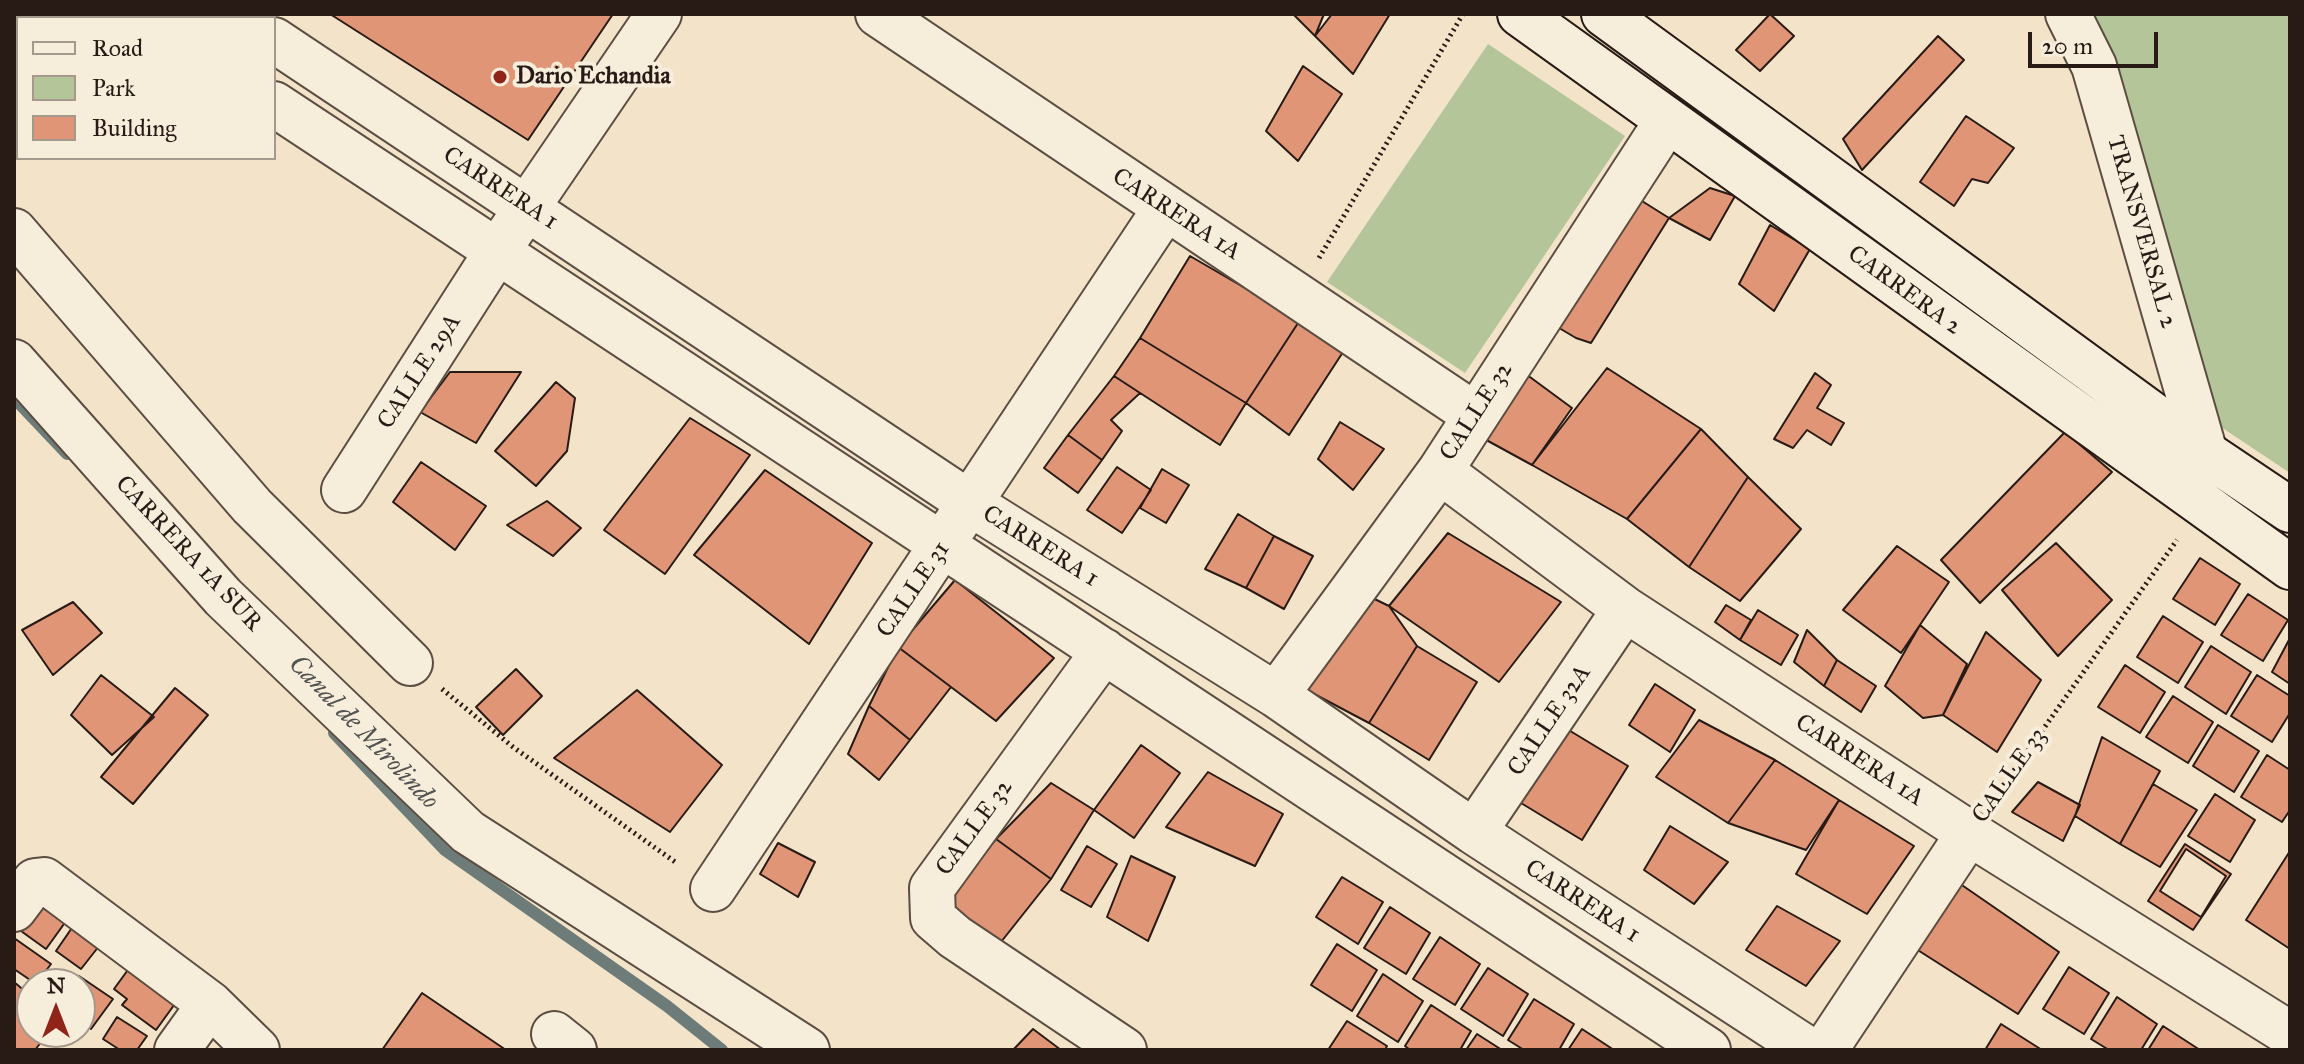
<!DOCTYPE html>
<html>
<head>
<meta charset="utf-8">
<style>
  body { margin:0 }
  #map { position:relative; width:2304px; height:1064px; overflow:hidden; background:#f3e3c8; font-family:"IM FELL Great Primer",serif }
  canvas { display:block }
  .frame { position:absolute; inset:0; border:16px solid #281b16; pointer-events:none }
  .legend { position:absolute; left:16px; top:16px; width:260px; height:144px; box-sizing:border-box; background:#f7eddb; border:2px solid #a4998c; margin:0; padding:10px 14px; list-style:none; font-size:24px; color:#281b16 }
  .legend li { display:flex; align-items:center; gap:16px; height:40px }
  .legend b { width:40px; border:2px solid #a4998c }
  .north { position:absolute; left:16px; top:968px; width:80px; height:80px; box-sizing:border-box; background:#f7eddb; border:2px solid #a4998c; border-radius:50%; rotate:0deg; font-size:22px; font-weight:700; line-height:32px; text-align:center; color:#281b16 }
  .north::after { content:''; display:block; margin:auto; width:28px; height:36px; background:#8f2418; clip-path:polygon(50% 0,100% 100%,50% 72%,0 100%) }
  .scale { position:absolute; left:2028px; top:32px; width:130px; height:36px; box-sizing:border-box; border:4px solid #281b16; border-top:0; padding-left:10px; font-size:24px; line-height:28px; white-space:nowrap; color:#281b16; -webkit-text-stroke:6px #f7eddb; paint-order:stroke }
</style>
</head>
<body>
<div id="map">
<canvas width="2304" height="1064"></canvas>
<div class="frame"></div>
<ul class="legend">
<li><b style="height:10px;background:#f7eddb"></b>Road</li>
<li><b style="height:22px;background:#b5c59a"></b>Park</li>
<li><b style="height:22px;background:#e19577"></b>Building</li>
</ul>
<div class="north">N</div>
<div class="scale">20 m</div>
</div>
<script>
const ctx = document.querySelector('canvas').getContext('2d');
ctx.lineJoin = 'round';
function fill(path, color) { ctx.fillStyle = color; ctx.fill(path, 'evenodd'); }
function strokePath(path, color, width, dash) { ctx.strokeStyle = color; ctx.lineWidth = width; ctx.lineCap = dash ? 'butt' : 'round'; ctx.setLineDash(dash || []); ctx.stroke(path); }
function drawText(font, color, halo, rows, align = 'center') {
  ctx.font = font + ' "IM FELL Great Primer",serif'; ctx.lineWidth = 8; ctx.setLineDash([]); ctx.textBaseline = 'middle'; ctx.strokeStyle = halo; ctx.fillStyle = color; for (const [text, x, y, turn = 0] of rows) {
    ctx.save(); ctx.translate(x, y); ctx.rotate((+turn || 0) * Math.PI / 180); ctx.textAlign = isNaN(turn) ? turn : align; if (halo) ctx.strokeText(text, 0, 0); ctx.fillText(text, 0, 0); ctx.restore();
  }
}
const green = new Path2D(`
  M 2088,14 L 2290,14 L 2290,473 L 2221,427 Z
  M 1488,44 L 1625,136 L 1465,373 L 1327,282 Z`);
const stream = new Path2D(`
  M 14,398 L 67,454
  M 334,733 L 445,850 L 667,1006 L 722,1050`);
const building = new Path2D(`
  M 330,14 L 613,14 L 528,140 Z
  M 1293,14 L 1324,14 L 1315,36 Z
  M 1332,14 L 1390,14 L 1353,74 L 1315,36 Z
  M 1770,14 L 1794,36 L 1760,71 L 1736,50 Z
  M 1938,36 L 1964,60 L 1862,170 L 1843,139 Z
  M 1303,66 L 1342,94 L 1298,161 L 1266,131 Z
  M 1966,116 L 2014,148 L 1988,183 L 1972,179 L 1954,206 L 1920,182 Z
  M 1710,188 L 1735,196 L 1710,240 L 1669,218 Z
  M 1634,196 L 1669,218 L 1591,343 L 1576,338 L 1554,325 Z
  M 1770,225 L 1810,249 L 1774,311 L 1739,284 Z
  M 1190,256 L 1300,320 L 1246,403 L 1140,338 Z
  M 1300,320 L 1345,349 L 1289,435 L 1246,403 Z
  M 1140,338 L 1246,403 L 1220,445 L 1114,376 Z
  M 1515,366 L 1572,408 L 1532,465 L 1468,430 Z
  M 1607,368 L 1701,429 L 1627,519 L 1532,465 Z
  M 450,372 L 521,372 L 476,443 L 420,412 Z
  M 1815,373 L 1831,385 L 1817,408 L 1844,423 L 1831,445 L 1807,430 L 1793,448 L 1774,439 Z
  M 1114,376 L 1140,393 L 1111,420 L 1122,431 L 1102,460 L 1068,435 Z
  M 556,382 L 575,398 L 567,451 L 536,486 L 495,451 Z
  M 690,418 L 750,455 L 665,574 L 604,530 Z
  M 1340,422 L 1384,449 L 1353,490 L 1318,459 Z
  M 1701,429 L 1748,477 L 1689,567 L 1627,519 Z
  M 2065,432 L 2112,472 L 1980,603 L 1941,560 Z
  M 1068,435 L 1102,460 L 1078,493 L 1044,468 Z
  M 421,462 L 486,506 L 455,550 L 393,502 Z
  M 1117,467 L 1151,490 L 1122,533 L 1087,510 Z
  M 1162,469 L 1189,485 L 1166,523 L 1140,508 Z
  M 765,470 L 872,543 L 809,644 L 694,555 Z
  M 1748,477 L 1801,529 L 1740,601 L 1689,567 Z
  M 547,501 L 581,528 L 553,556 L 507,525 Z
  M 1238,514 L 1274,536 L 1246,588 L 1205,569 Z
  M 1448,533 L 1561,602 L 1499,682 L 1389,606 Z
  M 1274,536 L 1313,556 L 1284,609 L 1246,588 Z
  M 2056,543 L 2112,600 L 2058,656 L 2002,590 Z
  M 1897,546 L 1949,582 L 1901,653 L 1843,610 Z
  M 2200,558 L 2240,584 L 2215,625 L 2173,599 Z
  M 955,580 L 1054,658 L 996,721 L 898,647 Z
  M 1360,592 L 1389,606 L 1417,646 L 1369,723 L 1301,687 Z
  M 2248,594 L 2288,620 L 2263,661 L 2221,635 Z
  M 73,602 L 102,633 L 53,675 L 22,630 Z
  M 1726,605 L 1751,620 L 1740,640 L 1715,622 Z
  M 1758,610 L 1798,635 L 1781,665 L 1740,640 Z
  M 2163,616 L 2203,642 L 2178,683 L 2137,657 Z
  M 1920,625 L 1967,664 L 1943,715 L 1923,718 L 1885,686 Z
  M 1807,630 L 1837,660 L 1824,686 L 1794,662 Z
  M 1986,632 L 2041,680 L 1997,752 L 1943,715 Z
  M 2290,638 L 2290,684 L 2272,672 Z
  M 1417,646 L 1477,682 L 1429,760 L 1369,723 Z
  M 2211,646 L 2251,672 L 2226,714 L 2185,687 Z
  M 898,647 L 951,687 L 910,740 L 869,706 Z
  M 1837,660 L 1876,686 L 1861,712 L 1824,686 Z
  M 2125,665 L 2165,692 L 2140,733 L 2098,707 Z
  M 516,669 L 542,696 L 503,735 L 476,707 Z
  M 101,675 L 154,717 L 112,755 L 71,715 Z
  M 2257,675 L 2290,696 L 2290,713 L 2272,742 L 2231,716 Z
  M 1655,684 L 1695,710 L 1670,752 L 1629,725 Z
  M 175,688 L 208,715 L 133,804 L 101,777 Z
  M 637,690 L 722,765 L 670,832 L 554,758 Z
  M 2173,696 L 2213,722 L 2188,763 L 2146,737 Z
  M 869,706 L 910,740 L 879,780 L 848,754 Z
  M 1699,720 L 1775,760 L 1728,823 L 1656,777 Z
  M 2218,725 L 2259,751 L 2234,792 L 2193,766 Z
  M 1562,726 L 1628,766 L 1582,840 L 1516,800 Z
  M 2102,737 L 2160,771 L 2120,844 L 2075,816 Z
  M 1141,745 L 1180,773 L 1134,838 L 1094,810 Z
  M 2267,755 L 2290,770 L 2290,810 L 2282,822 L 2241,797 Z
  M 1775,760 L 1839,800 L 1806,850 L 1728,823 Z
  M 1208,772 L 1283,814 L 1255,866 L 1166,827 Z
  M 2038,782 L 2080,805 L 2063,841 L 2012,812 Z
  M 1051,783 L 1094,810 L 1051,879 L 996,839 Z
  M 2153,784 L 2197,810 L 2160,867 L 2120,844 Z
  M 2215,794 L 2255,820 L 2230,862 L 2188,836 Z
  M 1839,800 L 1914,846 L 1867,914 L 1796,874 Z
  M 1670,826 L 1728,862 L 1694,904 L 1644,870 Z
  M 996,839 L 1051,879 L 1001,942 L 942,902 Z
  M 778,843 L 815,862 L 798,897 L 760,874 Z
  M 2185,844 L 2231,874 L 2193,930 L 2148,901 Z
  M 1087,846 L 1117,864 L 1091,907 L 1061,890 Z
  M 2186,849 L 2226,876 L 2201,917 L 2160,891 Z
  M 2290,851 L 2290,949 L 2246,920 Z
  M 1131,856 L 1175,877 L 1148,941 L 1107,917 Z
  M 1342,877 L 1383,902 L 1358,944 L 1316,917 Z
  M 1956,881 L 2059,952 L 2018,1014 L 1913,947 Z
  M 38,894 L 69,917 L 46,949 L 14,926 Z
  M 1777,906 L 1840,941 L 1806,986 L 1746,950 Z
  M 1390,907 L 1430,933 L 1406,974 L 1364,948 Z
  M 76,922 L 103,941 L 81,969 L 56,951 Z
  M 1440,937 L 1480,964 L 1455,1005 L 1413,979 Z
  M 14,938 L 51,964 L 36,984 L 14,969 Z
  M 1337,944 L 1377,970 L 1352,1011 L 1311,985 Z
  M 130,967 L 177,1001 L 156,1030 L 122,1005 L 127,999 L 114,989 Z
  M 2069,967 L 2109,993 L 2084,1034 L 2043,1009 Z
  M 1488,968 L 1528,994 L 1503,1036 L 1461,1009 Z
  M 1383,974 L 1423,1001 L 1398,1042 L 1357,1016 Z
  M 79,976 L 113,999 L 91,1029 L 80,1022 L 80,984 L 73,984 Z
  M 14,982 L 32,997 L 32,1032 L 49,1032 L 35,1050 L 14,1050 Z
  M 422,993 L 506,1050 L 382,1050 Z
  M 2117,997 L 2157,1024 L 2141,1050 L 2109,1050 L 2091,1039 Z
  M 1534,999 L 1574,1024 L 1559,1050 L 1524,1050 L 1508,1040 Z
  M 1431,1005 L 1471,1031 L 1460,1050 L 1410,1050 L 1405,1046 Z
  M 117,1017 L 147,1036 L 137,1050 L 120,1050 L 103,1039 Z
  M 1347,1021 L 1387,1046 L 1385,1050 L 1328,1050 Z
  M 2001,1024 L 2042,1050 L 1985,1050 Z
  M 2163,1026 L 2200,1050 L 2148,1050 Z
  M 1033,1029 L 1061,1050 L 1013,1050 Z
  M 1582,1029 L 1614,1050 L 1568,1050 Z
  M 1477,1034 L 1502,1050 L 1466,1050 Z`);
const path = new Path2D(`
  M 85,18 L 87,14
  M 14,156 L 18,148
  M 1319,258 L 1463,14
  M 442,689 L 513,747 L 678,864
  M 1993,800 L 2177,540`);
const street = new Path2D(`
  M 139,14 L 145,18
  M 234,14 L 240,18
  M 878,14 L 1475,415
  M 2068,14 L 2094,66 L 2205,453
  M 274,40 L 971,504 L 1276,695 L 1474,832 L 1809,1050
  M 274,104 L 1708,1050
  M 14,231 L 252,506 L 410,663
  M 14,362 L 223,597 L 468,832 L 807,1050
  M 1440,471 L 1625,609 L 1969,833 L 2290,1034
  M 344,490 L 496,253 L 659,14
  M 1104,651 L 932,888 L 933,918 L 955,937 L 1124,1050
  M 1276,695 L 1440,471 L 1667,121
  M 1474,832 L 1625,609
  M 713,889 L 1165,209
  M 14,909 L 35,881 L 44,880 L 210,1004 L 257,1050
  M 554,1034 L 574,1050
  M 177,1050 L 210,1004
  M 1825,1050 L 1969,833`);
const secondary = new Path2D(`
  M 1520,14 L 2290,567
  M 1604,14 L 2205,453 L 2290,510`);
const markers = [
  [500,77,8,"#8f2418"]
];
const poiNames = [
  ["Dario Echandia",516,77]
];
const streetNames = [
  ["CARRERA 1",500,189,33],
  ["CARRERA 1A",1176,215,33],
  ["TRANSVERSAL 2",2141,232,74],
  ["CARRERA 2",1904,291,36],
  ["CALLE 29A",420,372,-57],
  ["CALLE 32",1477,412,-57],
  ["CARRERA 1",1040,547,32],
  ["CARRERA 1A SUR",188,554,47],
  ["CALLE 31",914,590,-56],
  ["CALLE 32A",1550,721,-56],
  ["CARRERA 1A",1859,761,33],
  ["CALLE 33",2010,776,-55],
  ["CALLE 32",975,828,-54],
  ["CARRERA 1",1582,902,33]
];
const waterNames = [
  ["Canal de Mirolindo",363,733,46]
];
fill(green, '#b5c59a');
strokePath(stream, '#6e7c79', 12);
fill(building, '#e19577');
strokePath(building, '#281b16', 2);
strokePath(street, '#5b4d42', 48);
strokePath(secondary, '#281b16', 48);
strokePath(path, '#281b16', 5, [2, 4]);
strokePath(street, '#f7eddb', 44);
strokePath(secondary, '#f7eddb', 44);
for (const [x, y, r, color] of markers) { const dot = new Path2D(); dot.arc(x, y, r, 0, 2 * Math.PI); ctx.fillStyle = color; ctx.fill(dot); strokePath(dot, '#f7eddb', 3); }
drawText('bold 24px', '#281b16', '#f7eddb', poiNames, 'left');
drawText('24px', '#281b16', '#f7eddb', streetNames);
drawText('italic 26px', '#515450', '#f7eddb', waterNames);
</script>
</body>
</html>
